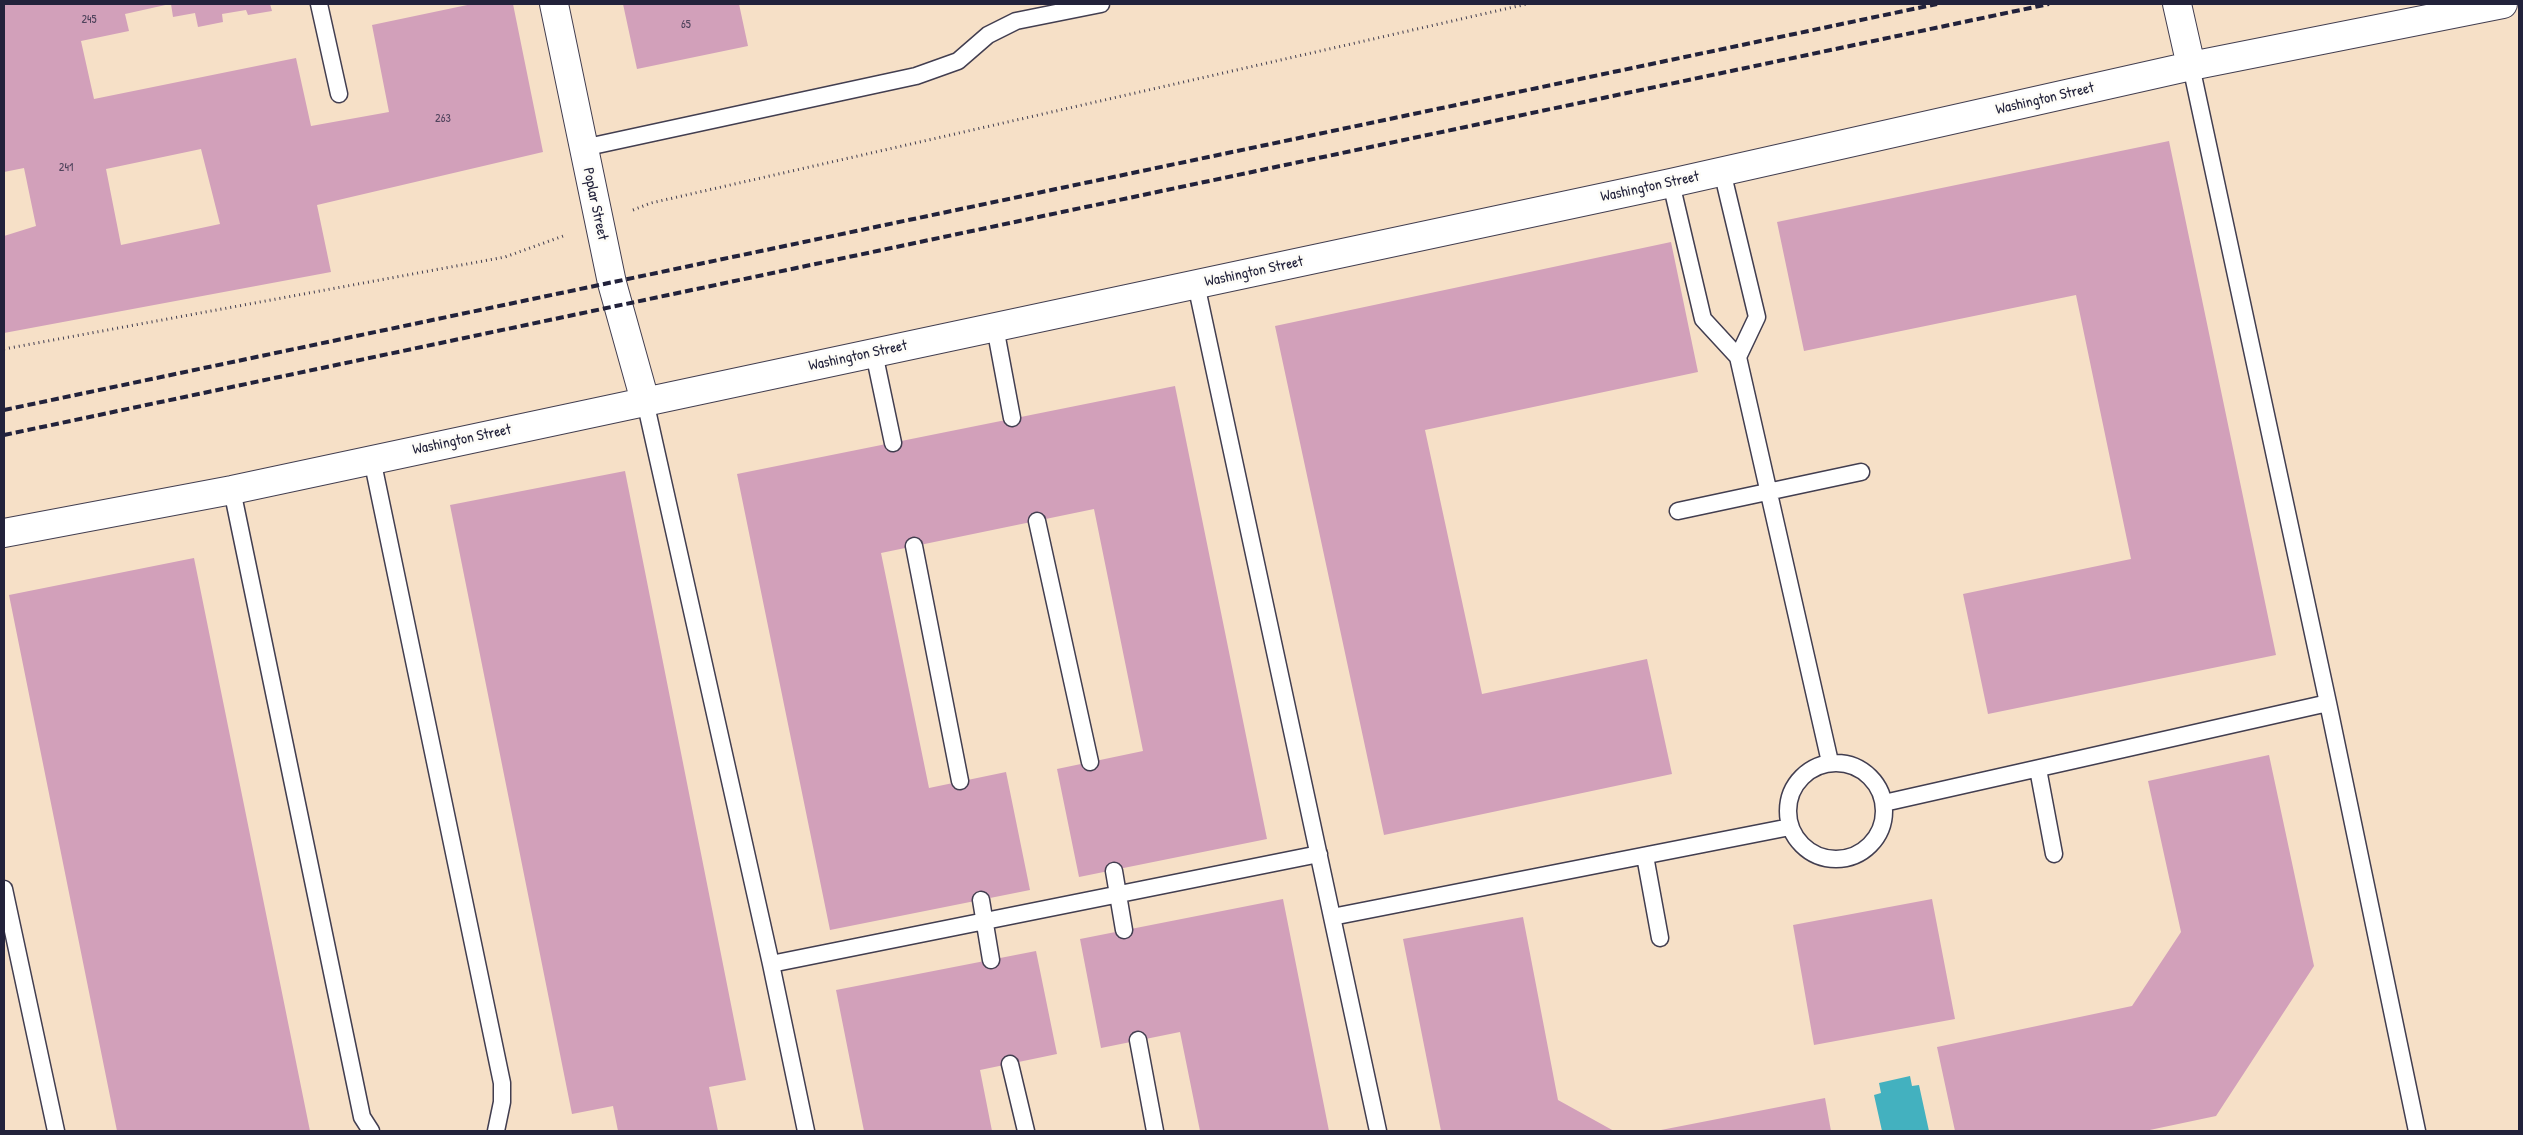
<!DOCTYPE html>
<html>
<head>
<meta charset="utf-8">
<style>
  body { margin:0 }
  #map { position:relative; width:2523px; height:1135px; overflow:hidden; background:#f6e0c7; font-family:"Patrick Hand",sans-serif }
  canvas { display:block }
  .frame { position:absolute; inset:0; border:5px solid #22223b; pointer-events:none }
</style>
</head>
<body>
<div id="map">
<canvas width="2523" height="1135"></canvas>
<div class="frame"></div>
</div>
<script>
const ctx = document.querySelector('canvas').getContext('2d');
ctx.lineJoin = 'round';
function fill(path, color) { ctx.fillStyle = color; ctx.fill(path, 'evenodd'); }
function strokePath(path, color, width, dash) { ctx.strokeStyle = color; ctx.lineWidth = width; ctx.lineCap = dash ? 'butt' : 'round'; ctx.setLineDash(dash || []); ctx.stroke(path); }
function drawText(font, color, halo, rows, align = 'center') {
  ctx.font = font + ' "Patrick Hand",sans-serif'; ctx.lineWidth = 5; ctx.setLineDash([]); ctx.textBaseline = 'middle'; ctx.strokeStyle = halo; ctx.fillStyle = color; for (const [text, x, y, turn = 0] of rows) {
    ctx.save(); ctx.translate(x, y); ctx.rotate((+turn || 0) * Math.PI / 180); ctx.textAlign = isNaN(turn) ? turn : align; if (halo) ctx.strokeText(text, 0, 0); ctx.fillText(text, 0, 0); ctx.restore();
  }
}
const water = new Path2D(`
  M 1910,1076 L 1912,1086 L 1919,1085 L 1929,1131 L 1882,1131 L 1874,1095 L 1881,1093 L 1879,1083 Z`);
const building = new Path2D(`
  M 4,4 L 170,4 L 125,14 L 129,31 L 81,41 L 94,99 L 296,58 L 311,126 L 389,112 L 372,25 L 472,4 L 513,4 L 543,152 L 317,205 L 331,272 L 4,333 L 4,236 L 36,226 L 24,168 L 4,172 ZM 201,149 L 220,224 L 121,245 L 106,169 Z
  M 171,4 L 270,4 L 272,11 L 248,15 L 246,10 L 222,14 L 223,22 L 198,27 L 195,13 L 173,17 Z
  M 623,4 L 739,4 L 748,46 L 637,69 Z
  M 2169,141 L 2276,655 L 1988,714 L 1963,594 L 2131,559 L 2076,295 L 1804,351 L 1777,222 Z
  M 1671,242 L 1698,372 L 1425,430 L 1482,694 L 1647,659 L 1672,774 L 1384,835 L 1275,326 Z
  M 1175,386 L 1267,839 L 1079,877 L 1057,769 L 1143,751 L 1094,509 L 881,553 L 929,788 L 1006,772 L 1030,890 L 830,930 L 737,474 Z
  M 625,471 L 746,1080 L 709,1087 L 718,1131 L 618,1131 L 613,1106 L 572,1114 L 450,505 Z
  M 194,558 L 310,1131 L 117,1131 L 9,595 Z
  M 2269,755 L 2314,966 L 2216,1116 L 2145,1131 L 1955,1131 L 1937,1047 L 2132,1006 L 2181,932 L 2148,781 Z
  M 1283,899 L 1329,1131 L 1200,1131 L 1180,1032 L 1101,1048 L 1080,939 Z
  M 1932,899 L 1955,1019 L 1814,1045 L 1793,925 Z
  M 1523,917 L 1558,1100 L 1614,1131 L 1441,1131 L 1403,939 Z
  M 1036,951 L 1057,1054 L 980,1070 L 992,1131 L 864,1131 L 836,990 Z
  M 1825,1098 L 1831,1131 L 1662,1131 L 1661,1130 Z`);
const path = new Path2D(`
  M 633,210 L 651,203 L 1527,4
  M 4,349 L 505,257 L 566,235`);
const lane = new Path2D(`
  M 319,4 L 339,94
  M 2191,66 L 2328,703 L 2417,1131
  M 583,148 L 916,76 L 958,61 L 988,35 L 1016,21 L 1101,4
  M 1722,171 L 1757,317 L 1738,357
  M 1671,183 L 1703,319 L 1738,357 L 1830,762
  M 1196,284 L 1378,1131
  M 995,327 L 1012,418
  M 874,353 L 893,443
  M 645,401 L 771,964 L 806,1131
  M 372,459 L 502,1083 L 502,1102 L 496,1131
  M 232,490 L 362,1117 L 371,1131
  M 1678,511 L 1861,472
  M 1037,521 L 1090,762
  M 914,546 L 960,781
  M1788 811a48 48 0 1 1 96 0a48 48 0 1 1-96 0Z
  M 2038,769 L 2054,854
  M 1884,803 L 2328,703
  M 1645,856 L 1660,938
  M 1114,871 L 1124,930
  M 4,889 L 56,1131
  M 981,900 L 991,960
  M 1332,917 L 1790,827
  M 771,964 L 1319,854
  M 1138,1040 L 1155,1131
  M 1010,1064 L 1026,1131`);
const street = new Path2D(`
  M 554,4 L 612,283 L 645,401
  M 2177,4 L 2191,66
  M 4,533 L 232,490 L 1671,183 L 2191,66 L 2503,4`);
const rail = new Path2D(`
  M 4,410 L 1937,4
  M 4,435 L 2049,4`);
const numberNames = [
  ["245",89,20],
  ["65",686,25],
  ["263",443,119],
  ["241",66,168]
];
const streetNames = [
  ["Washington Street",2045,99,-13],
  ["Washington Street",1650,187,-12],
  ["Poplar Street",595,204,78],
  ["Washington Street",1254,272,-12],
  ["Washington Street",858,356,-12],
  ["Washington Street",462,440,-12]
];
fill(water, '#43b1bf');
fill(building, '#d2a0ba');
strokePath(lane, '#423e50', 19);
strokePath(street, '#423e50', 30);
strokePath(path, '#423e50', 3, [1, 4]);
strokePath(lane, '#fff', 16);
strokePath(street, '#fff', 28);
strokePath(rail, '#22223b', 4, [8, 4]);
drawText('12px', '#4e425b', null, numberNames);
drawText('15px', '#22223b', '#fdfcf7', streetNames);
</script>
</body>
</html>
